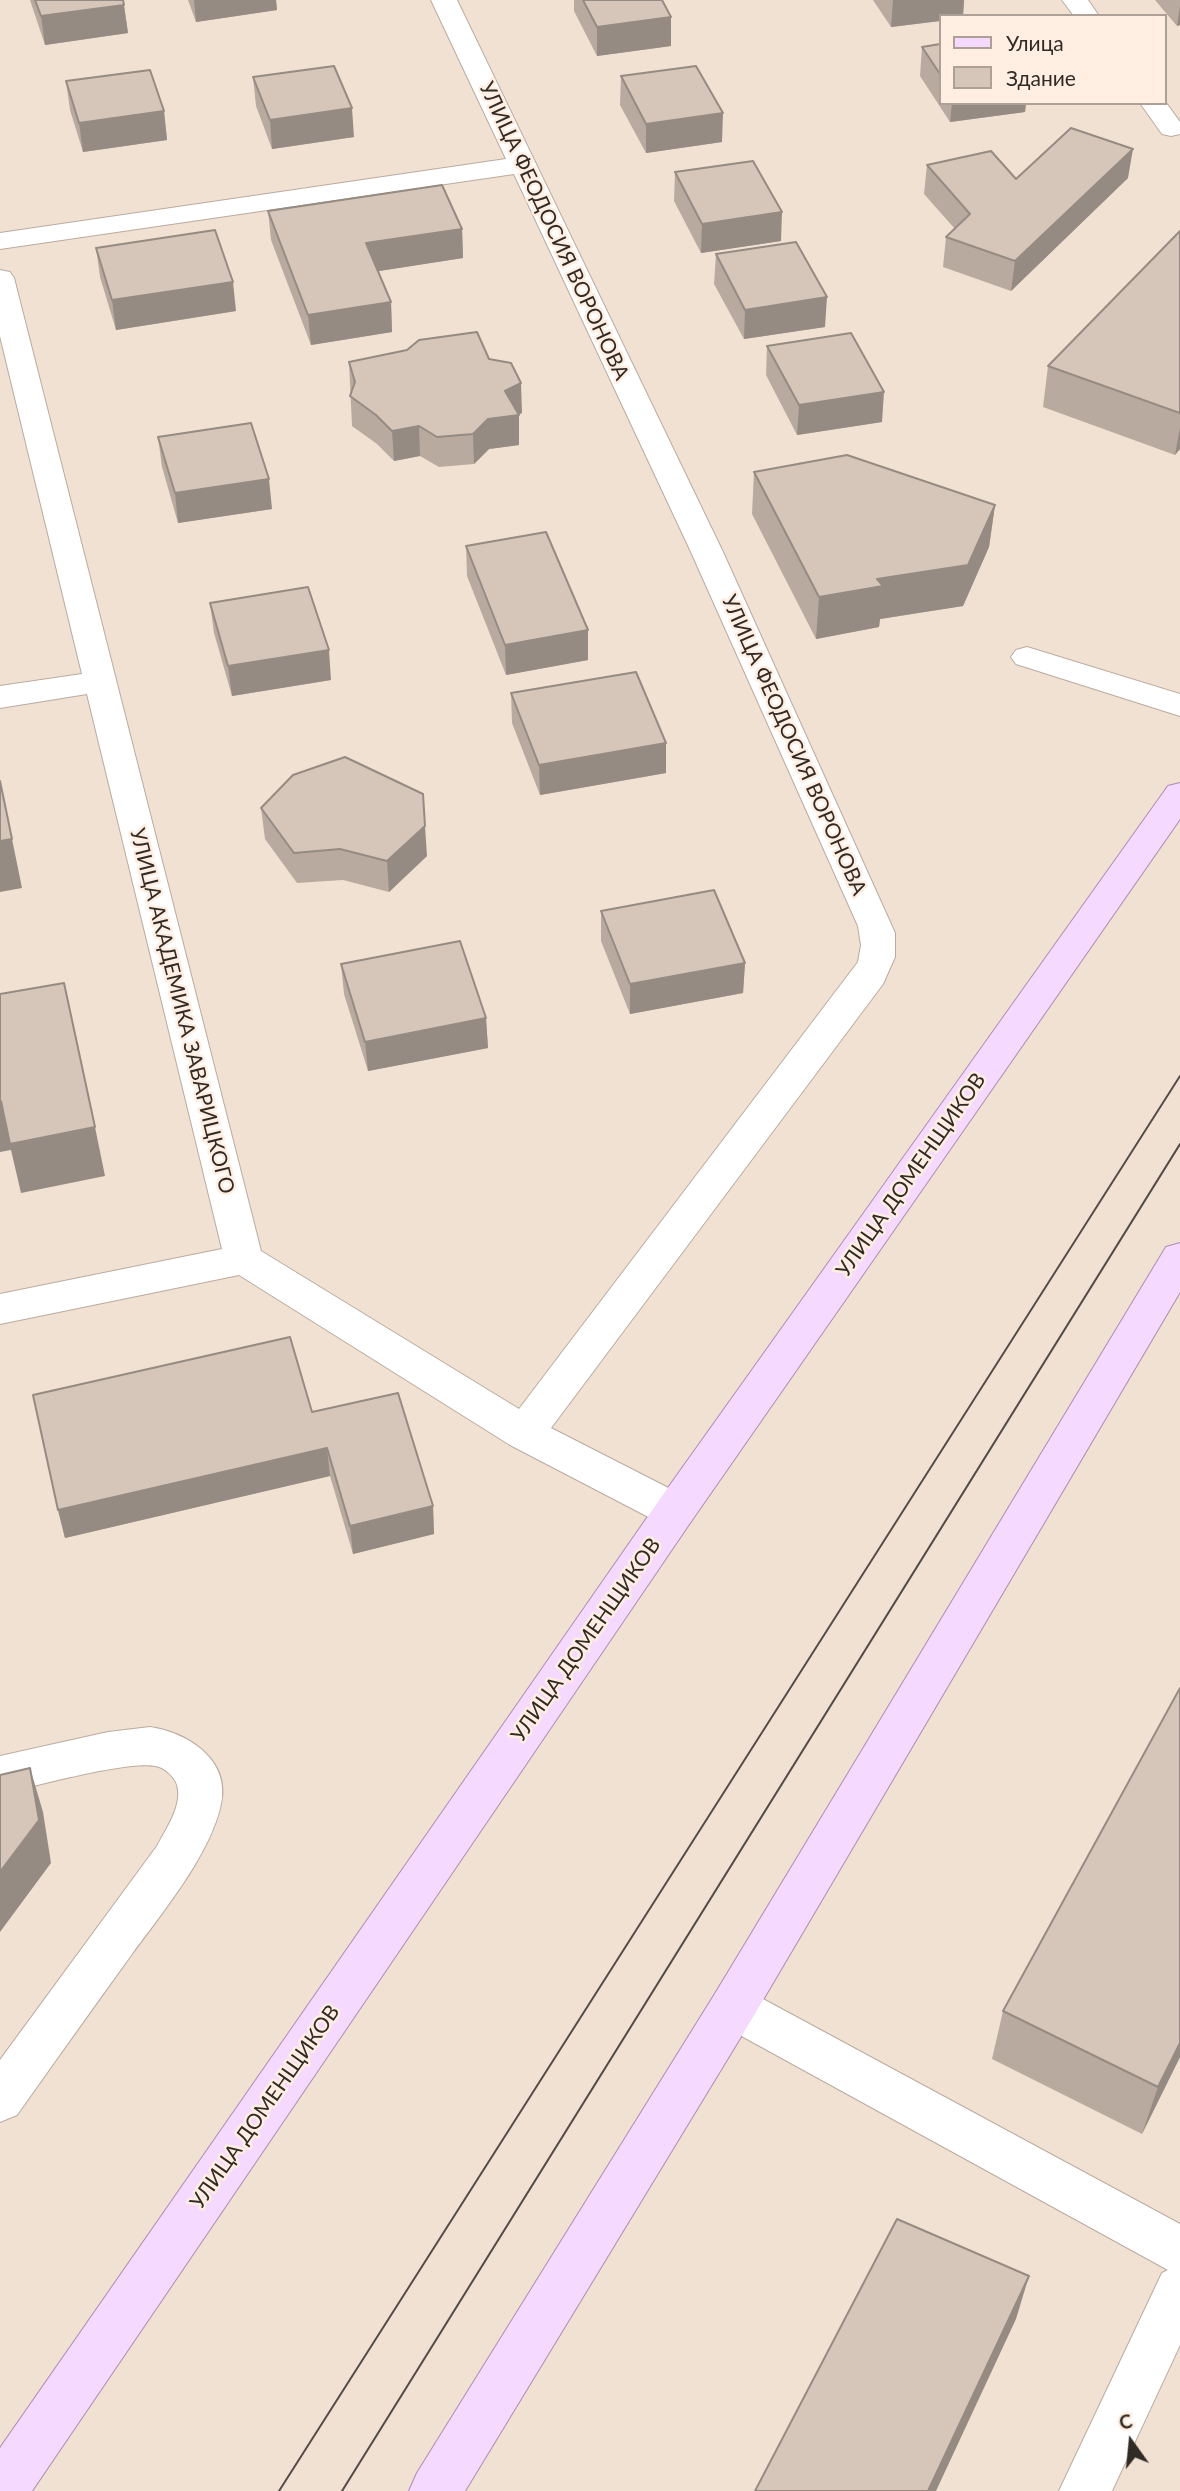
<!DOCTYPE html>
<html>
<head>
<meta charset="utf-8">
<style>
  body { margin:0 }
  #map { position:relative; width:1180px; height:2491px; overflow:hidden; background:#f1e1d3; font-family:Lato,sans-serif }
  canvas { display:block }
  .legend { position:absolute; left:939px; top:14px; width:228px; height:91px; box-sizing:border-box; background:#ffeee1; border:2px solid #ada096; margin:0; padding:9px 12px; list-style:none; font-size:21px; color:#312b26 }
  .legend li { display:flex; align-items:center; gap:14px; height:35px }
  .legend b { width:35px; border:2px solid #ada096 }
  .north { position:absolute; left:1096px; top:2407px; width:70px; height:70px; -webkit-text-stroke:5px #ffeee1; paint-order:stroke; rotate:345deg; font-size:19px; font-weight:700; line-height:28px; text-align:center; color:#312b26 }
  .north::after { content:''; display:block; margin:auto; width:24px; height:32px; background:#312b26; clip-path:polygon(50% 0,100% 100%,50% 72%,0 100%) }
</style>
</head>
<body>
<div id="map">
<canvas width="1180" height="2491"></canvas>
<ul class="legend">
<li><b style="height:9px;background:#f6d9ff"></b>Улица</li>
<li><b style="height:19px;background:#d6c6b9"></b>Здание</li>
</ul>
<div class="north">С</div>
</div>
<script>
const ctx = document.querySelector('canvas').getContext('2d');
ctx.lineJoin = 'round';
function strokePath(path, color, width, dash) { ctx.strokeStyle = color; ctx.lineWidth = width; ctx.lineCap = dash ? 'butt' : 'round'; ctx.setLineDash(dash || []); ctx.stroke(path); }
function fill(path, color) { ctx.fillStyle = color; ctx.fill(path, 'evenodd'); }
function drawText(font, color, halo, rows, align = 'center') {
  ctx.font = font + ' Lato,sans-serif'; ctx.lineWidth = 5; ctx.setLineDash([]); ctx.textBaseline = 'middle'; ctx.strokeStyle = halo; ctx.fillStyle = color; for (const [text, x, y, turn = 0] of rows) {
    ctx.save(); ctx.translate(x, y); ctx.rotate((+turn || 0) * Math.PI / 180); ctx.textAlign = isNaN(turn) ? turn : align; if (halo) ctx.strokeText(text, 0, 0); ctx.fillText(text, 0, 0); ctx.restore();
  }
}
const minor = new Path2D(`
  M 431,0 L 457,0 L 723,552 L 895,933 L 895,957 L 883,984 L 551,1428 L 690,1499 L 696,1511 L 690,1523 L 675,1528 L 660,1523 L 510,1445 L 239,1275 L 0,1324 L 0,1294 L 222,1249 L 87,694 L 0,708 L 0,686 L 82,674 L 0,336 L 0,270 L 10,272 L 14,278 L 261,1251 L 519,1409 L 858,962 L 861,945 L 858,926 L 691,552 L 514,174 L 0,249 L 0,233 L 506,159 Z
  M 1062,0 L 1088,0 L 1099,16 L 1074,16 Z
  M 1164,100 L 1180,122 L 1180,134 L 1171,136 L 1162,134 L 1140,103 L 1164,103 Z
  M 1027,647 L 1180,694 L 1180,716 L 1016,664 L 1011,657 L 1016,650 Z
  M 150,1727 C 185,1732 227,1757 222,1798 C 215,1849 162,1913 132,1954 C 93,2008 55,2061 17,2115 L 0,2122 L 0,2060 L 157,1846 C 166,1829 183,1805 177,1785 C 175,1778 166,1769 159,1767 C 135,1758 29,1788 0,1794 L 0,1756 L 108,1732 Z
  M 733,1985 L 750,1992 L 1180,2224 L 1180,2345 L 1112,2491 L 1059,2491 L 1162,2273 L 1168,2270 L 716,2022 L 710,2007 L 716,1992 Z`);
const major = new Path2D(`
  M 1180,783 L 1180,819 L 690,1523 L 32,2491 L 0,2491 L 0,2448 L 660,1499 L 1168,786 Z
  M 1180,1243 L 1180,1292 L 750,2022 L 465,2491 L 409,2491 L 417,2473 L 716,1992 L 1166,1247 Z`);
const tram = new Path2D(`
  M 279,2491 L 1180,1076
  M 342,2491 L 1180,1144`);
const wall = new Path2D(`
  M 30,0 L 123,0 L 128,33 L 45,45 Z
  M 188,0 L 276,0 L 277,10 L 196,22 Z
  M 574,0 L 662,0 L 671,17 L 671,46 L 597,56 L 574,11 Z
  M 873,0 L 964,0 L 963,16 L 940,16 L 940,21 L 891,27 Z
  M 1155,0 L 1180,0 L 1180,25 L 1177,26 Z
  M 940,44 L 940,103 L 1026,103 L 1025,112 L 950,122 L 920,76 L 922,47 Z
  M 621,76 L 722,142 L 646,153 L 620,105 Z
  M 253,77 L 354,137 L 272,149 L 256,106 Z
  M 66,81 L 164,111 L 167,140 L 83,152 L 70,110 Z
  M 927,165 L 1016,179 L 1128,178 L 1011,291 L 943,267 L 946,237 L 955,229 L 924,194 Z
  M 675,172 L 781,241 L 701,253 L 674,201 Z
  M 268,211 L 462,229 L 463,258 L 377,271 L 391,302 L 392,332 L 311,345 L 271,240 Z
  M 1180,231 L 1180,449 L 1175,455 L 1043,407 L 1048,366 Z
  M 96,248 L 236,311 L 116,330 L 100,277 Z
  M 716,254 L 825,327 L 744,339 L 714,284 Z
  M 767,346 L 882,422 L 797,435 L 766,375 Z
  M 349,362 L 522,413 L 519,414 L 519,445 L 489,449 L 474,464 L 439,467 L 420,456 L 394,461 L 377,444 L 352,426 Z
  M 158,437 L 272,509 L 178,523 L 162,467 Z
  M 754,472 L 995,505 L 989,547 L 963,606 L 880,619 L 879,627 L 816,639 L 752,514 Z
  M 466,546 L 588,630 L 588,660 L 506,675 L 467,576 Z
  M 210,603 L 331,680 L 232,696 L 214,633 Z
  M 511,693 L 666,743 L 666,773 L 540,795 L 512,723 Z
  M 261,808 L 427,856 L 389,892 L 343,880 L 297,883 L 265,839 Z
  M 601,911 L 745,963 L 743,993 L 630,1014 L 601,941 Z
  M 341,964 L 486,1018 L 488,1048 L 368,1071 L 344,994 Z
  M 312,1412 L 433,1506 L 434,1534 L 353,1554 L 330,1476 L 65,1538 L 58,1510 Z
  M 1180,1688 L 1180,2057 L 1142,2134 L 992,2059 L 1003,2011 Z`);
const shadedWall = new Path2D(`
  M 194,0 L 276,0 L 277,10 L 196,22 Z
  M 893,0 L 964,0 L 963,16 L 940,16 L 940,21 L 891,27 Z
  M 124,5 L 128,33 L 45,45 L 41,16 Z
  M 1180,6 L 1180,25 L 1177,26 Z
  M 671,17 L 671,46 L 597,56 L 597,27 Z
  M 952,103 L 1026,103 L 1025,112 L 950,122 Z
  M 352,108 L 354,137 L 272,149 L 270,120 Z
  M 164,111 L 167,140 L 83,152 L 79,123 Z
  M 723,113 L 722,142 L 646,153 L 646,124 Z
  M 1133,149 L 1128,178 L 1011,291 L 1015,261 Z
  M 782,212 L 781,241 L 701,253 L 702,224 Z
  M 462,229 L 463,258 L 367,273 L 366,243 Z
  M 233,282 L 236,311 L 116,330 L 112,300 Z
  M 827,297 L 825,327 L 744,339 L 745,310 Z
  M 391,302 L 392,332 L 311,345 L 308,315 Z
  M 521,383 L 522,413 L 517,415 L 519,415 L 519,445 L 489,449 L 474,464 L 473,434 L 505,391 Z
  M 884,392 L 882,422 L 797,435 L 799,405 Z
  M 419,426 L 420,456 L 394,461 L 392,431 Z
  M 1180,427 L 1180,449 L 1175,455 Z
  M 269,479 L 272,509 L 178,523 L 175,493 Z
  M 995,505 L 989,547 L 963,606 L 880,619 L 879,627 L 816,639 L 819,597 L 877,579 Z
  M 588,630 L 588,660 L 506,675 L 505,645 Z
  M 329,650 L 331,680 L 232,696 L 228,666 Z
  M 666,743 L 666,773 L 540,795 L 539,765 Z
  M 425,826 L 427,856 L 389,892 L 387,861 Z
  M 12,839 L 22,888 L 0,892 L 0,841 Z
  M 745,963 L 743,993 L 630,1014 L 630,984 Z
  M 486,1018 L 488,1048 L 368,1071 L 365,1042 Z
  M 0,1101 L 95,1127 L 105,1176 L 21,1193 L 11,1150 L 0,1152 Z
  M 327,1448 L 330,1476 L 65,1538 L 58,1510 Z
  M 433,1506 L 434,1534 L 353,1554 L 350,1526 Z
  M 30,1768 L 43,1812 L 51,1863 L 0,1932 L 0,1872 Z
  M 1180,2043 L 1180,2057 L 1142,2134 L 1158,2087 Z
  M 1029,2276 L 1016,2319 L 936,2491 L 928,2491 Z`);
const building = new Path2D(`
  M 35,0 L 123,0 L 124,5 L 41,16 Z
  M 583,0 L 662,0 L 671,17 L 597,27 Z
  M 940,44 L 940,74 L 922,47 Z
  M 334,66 L 352,108 L 270,120 L 253,77 Z
  M 696,66 L 723,113 L 646,124 L 621,76 Z
  M 150,70 L 164,111 L 79,123 L 66,81 Z
  M 1071,128 L 1133,149 L 1015,261 L 946,237 L 970,214 L 927,165 L 991,151 L 1016,179 Z
  M 753,161 L 782,212 L 702,224 L 675,172 Z
  M 442,185 L 462,229 L 366,243 L 391,302 L 308,315 L 268,211 Z
  M 215,230 L 233,282 L 112,300 L 96,248 Z
  M 1180,231 L 1180,413 L 1048,366 Z
  M 796,242 L 827,297 L 745,310 L 716,254 Z
  M 477,332 L 489,359 L 511,363 L 521,383 L 505,391 L 519,415 L 488,419 L 473,434 L 437,437 L 419,426 L 392,431 L 376,415 L 350,396 L 355,382 L 349,362 L 407,350 L 419,340 Z
  M 851,333 L 884,392 L 799,405 L 767,346 Z
  M 251,423 L 269,479 L 175,493 L 158,437 Z
  M 847,455 L 995,505 L 968,565 L 877,579 L 883,586 L 819,597 L 754,472 Z
  M 546,532 L 588,630 L 505,645 L 466,546 Z
  M 308,587 L 329,650 L 228,666 L 210,603 Z
  M 636,672 L 666,743 L 539,765 L 511,693 Z
  M 345,757 L 423,794 L 425,826 L 387,861 L 340,849 L 294,853 L 261,808 L 293,775 Z
  M 0,781 L 12,839 L 0,841 Z
  M 714,890 L 745,963 L 630,984 L 601,911 Z
  M 460,941 L 486,1018 L 365,1042 L 341,964 Z
  M 64,983 L 95,1127 L 10,1144 L 1,1101 L 0,1101 L 0,994 Z
  M 290,1337 L 312,1412 L 398,1393 L 433,1506 L 350,1526 L 327,1448 L 58,1510 L 33,1395 Z
  M 1180,1688 L 1180,2043 L 1158,2087 L 1003,2011 Z
  M 30,1768 L 39,1820 L 0,1872 L 0,1775 Z
  M 897,2219 L 1029,2276 L 928,2491 L 755,2491 Z`);
const streetNames = [
  ["УЛИЦА ФЕОДОСИЯ ВОРОНОВА",554,231,65],
  ["УЛИЦА ФЕОДОСИЯ ВОРОНОВА",794,745,66],
  ["УЛИЦА АКАДЕМИКА ЗАВАРИЦКОГО",182,1011,76],
  ["УЛИЦА ДОМЕНЩИКОВ",911,1175,-55],
  ["УЛИЦА ДОМЕНЩИКОВ",586,1640,-55],
  ["УЛИЦА ДОМЕНЩИКОВ",265,2107,-55]
];
strokePath(minor, '#bbab9f', 2);
strokePath(major, '#ad8cb3', 2);
fill(minor, '#fff');
fill(major, '#f6d9ff');
strokePath(tram, '#534b45', 2);
fill(wall, '#b8aa9f');
fill(shadedWall, '#968b82');
fill(building, '#d6c6b9');
strokePath(building, '#968b82', 2);
drawText('21px', '#312b26', '#ffeee1', streetNames);
</script>
</body>
</html>
